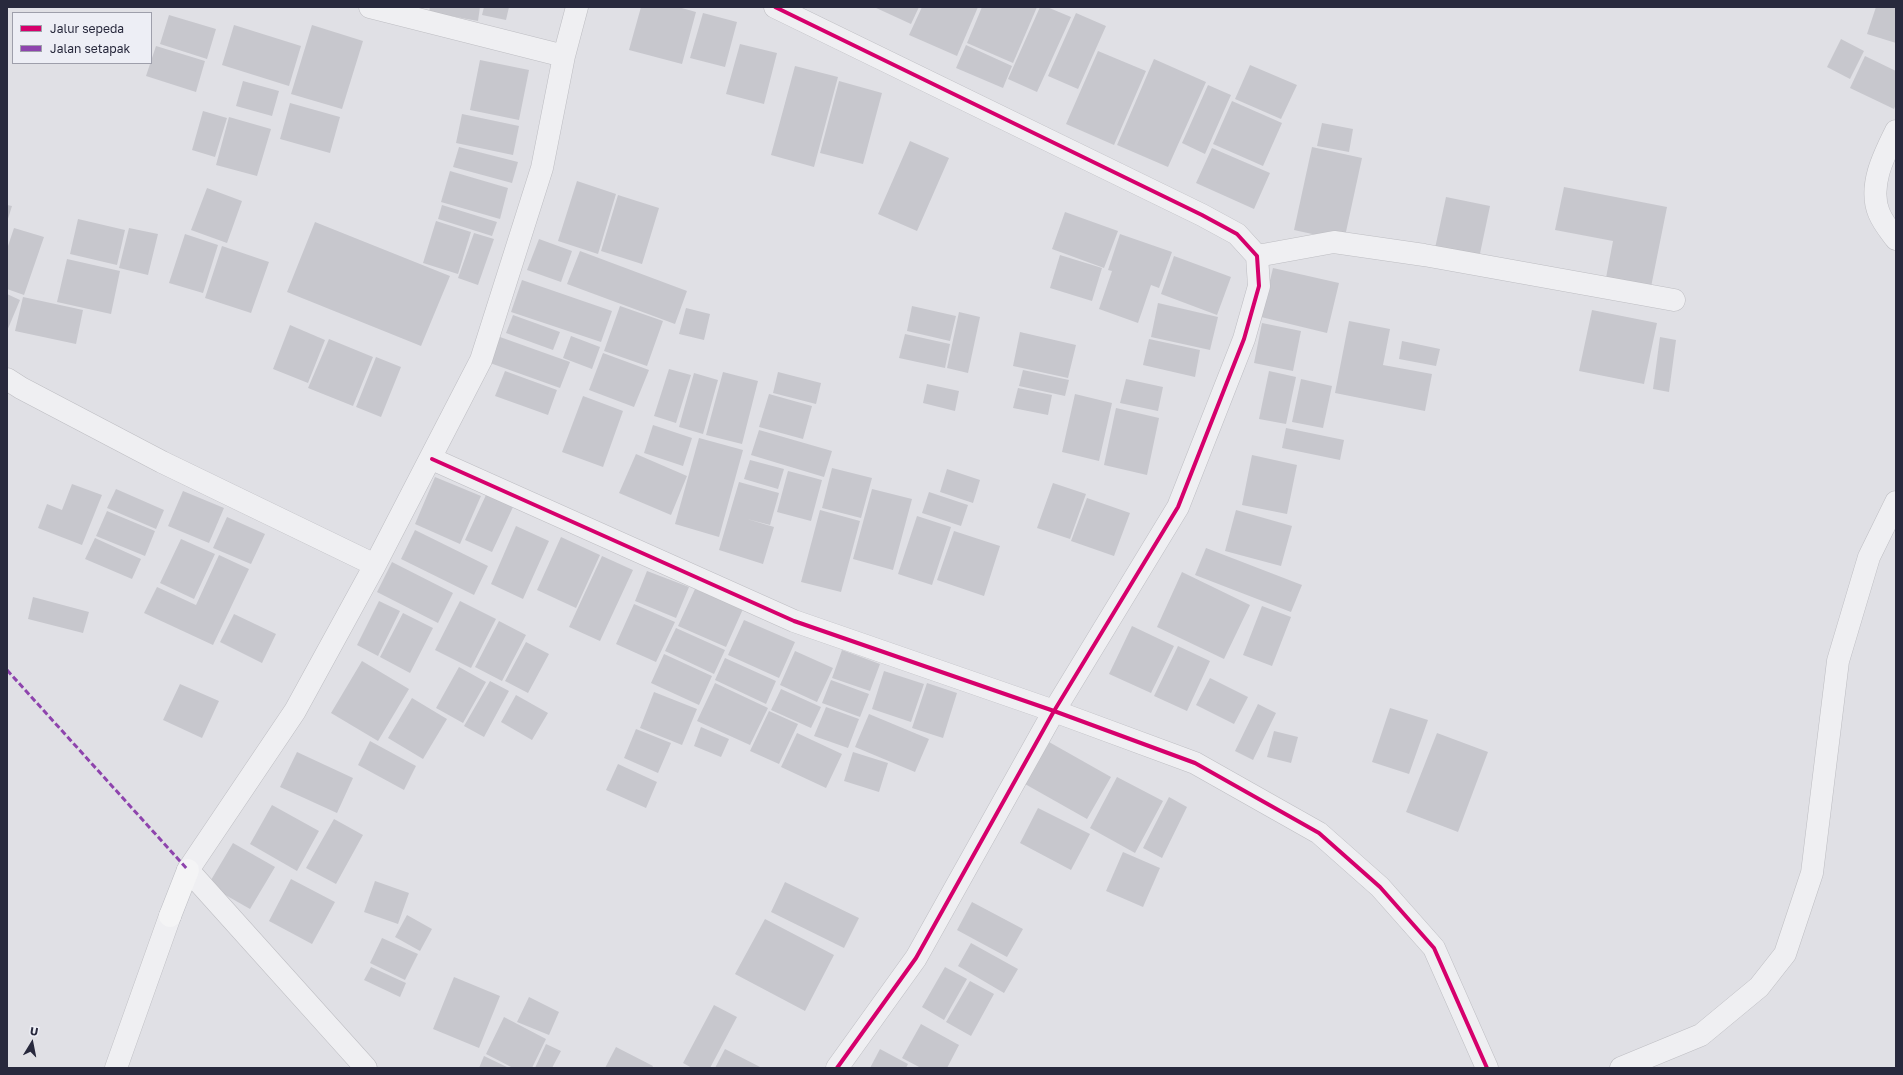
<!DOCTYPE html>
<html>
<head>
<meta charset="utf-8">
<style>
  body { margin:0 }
  #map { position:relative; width:1903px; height:1075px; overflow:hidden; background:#e0e0e5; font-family:"Golos Text",sans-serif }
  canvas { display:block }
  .frame { position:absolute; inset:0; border:8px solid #28293d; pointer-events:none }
  .legend { position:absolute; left:12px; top:12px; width:140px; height:52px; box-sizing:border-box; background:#edeef5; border:1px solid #9e9fab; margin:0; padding:5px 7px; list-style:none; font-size:12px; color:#28293d }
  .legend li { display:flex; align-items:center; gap:8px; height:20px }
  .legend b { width:20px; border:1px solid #9e9fab }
  .north { position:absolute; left:12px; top:1023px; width:40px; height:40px; -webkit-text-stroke:3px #edeef5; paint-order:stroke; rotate:10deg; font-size:11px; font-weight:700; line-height:16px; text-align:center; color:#28293d }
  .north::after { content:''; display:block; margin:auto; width:14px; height:18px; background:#28293d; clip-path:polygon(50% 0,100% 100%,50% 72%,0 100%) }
</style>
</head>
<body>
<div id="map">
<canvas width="1903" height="1075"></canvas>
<div class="frame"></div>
<ul class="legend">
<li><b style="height:5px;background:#d6006c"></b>Jalur sepeda</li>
<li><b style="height:5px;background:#8e44ad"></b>Jalan setapak</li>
</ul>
<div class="north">U</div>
</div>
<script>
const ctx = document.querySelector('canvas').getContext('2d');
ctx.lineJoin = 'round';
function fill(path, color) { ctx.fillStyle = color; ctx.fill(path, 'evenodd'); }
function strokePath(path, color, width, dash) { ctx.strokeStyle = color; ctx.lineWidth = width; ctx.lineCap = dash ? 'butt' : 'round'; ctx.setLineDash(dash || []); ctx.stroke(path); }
const building = new Path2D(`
  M 430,7 L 480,7 L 478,21 L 429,12 Z
  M 484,7 L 509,7 L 506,20 L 482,15 Z
  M 641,7 L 678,7 L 696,12 L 682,64 L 629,50 Z
  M 874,7 L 919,7 L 911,24 Z
  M 922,7 L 978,7 L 957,56 L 909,35 Z
  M 982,7 L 1037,7 L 1013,63 L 967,43 Z
  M 1040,7 L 1047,7 L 1071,17 L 1037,92 L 1008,79 Z
  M 1876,7 L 1896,7 L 1896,43 L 1867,34 Z
  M 703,13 L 737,22 L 725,67 L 690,58 Z
  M 1076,13 L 1106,26 L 1078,89 L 1048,76 Z
  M 169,15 L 216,29 L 207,59 L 160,44 Z
  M 234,25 L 301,46 L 289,86 L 222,65 Z
  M 312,25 L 363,41 L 342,109 L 291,94 Z
  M 1841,39 L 1864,51 L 1850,79 L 1827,67 Z
  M 740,44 L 777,53 L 764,104 L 726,94 Z
  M 966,45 L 1012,66 L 1003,88 L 956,68 Z
  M 156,46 L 205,61 L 196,92 L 146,76 Z
  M 1098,51 L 1146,71 L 1114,145 L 1066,124 Z
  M 1865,56 L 1896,71 L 1896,104 L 1894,109 L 1850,88 Z
  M 1154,59 L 1206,82 L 1168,167 L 1117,145 Z
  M 480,60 L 529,70 L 519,120 L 470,110 Z
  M 1250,65 L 1297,85 L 1281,119 L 1235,99 Z
  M 795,66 L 838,77 L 814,167 L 771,155 Z
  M 243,81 L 279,91 L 272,116 L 236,106 Z
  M 839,81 L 882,93 L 863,164 L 820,153 Z
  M 1208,85 L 1231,95 L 1205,154 L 1182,143 Z
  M 1232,101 L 1282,123 L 1263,166 L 1213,144 Z
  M 290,103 L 340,117 L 330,153 L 280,139 Z
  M 203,111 L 227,118 L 215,157 L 192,150 Z
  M 462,114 L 519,126 L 513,155 L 456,143 Z
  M 229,117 L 271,129 L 257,176 L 216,165 Z
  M 1322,123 L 1353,129 L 1349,152 L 1317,146 Z
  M 910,141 L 949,158 L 917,231 L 878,214 Z
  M 459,147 L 518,162 L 512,183 L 453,167 Z
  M 1312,147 L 1362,158 L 1344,241 L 1294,230 Z
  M 1212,148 L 1270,173 L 1254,209 L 1196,183 Z
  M 450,171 L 508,188 L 500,219 L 441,202 Z
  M 577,181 L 616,194 L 598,254 L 558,241 Z
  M 1564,187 L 1667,207 L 1650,292 L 1605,283 L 1613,241 L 1555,230 Z
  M 207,188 L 242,201 L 227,243 L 191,230 Z
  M 618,195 L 659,208 L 642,264 L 601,251 Z
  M 1446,197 L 1490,206 L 1478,263 L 1434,253 Z
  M 7,205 L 12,206 L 7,222 Z
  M 442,205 L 497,222 L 492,236 L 438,219 Z
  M 1065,212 L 1118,231 L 1104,268 L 1052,249 Z
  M 78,219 L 125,230 L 117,265 L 70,254 Z
  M 436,221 L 471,232 L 458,274 L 423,263 Z
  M 315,222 L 450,276 L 421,346 L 287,292 Z
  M 14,228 L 44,237 L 24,295 L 7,289 L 7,249 Z
  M 129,228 L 158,234 L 148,275 L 119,268 Z
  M 474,233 L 494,239 L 478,285 L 458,278 Z
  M 185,234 L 218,245 L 203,293 L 169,283 Z
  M 1120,234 L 1172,252 L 1159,288 L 1151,285 L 1138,323 L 1099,309 L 1112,271 L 1108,270 Z
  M 539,239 L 572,251 L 561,282 L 527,270 Z
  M 222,246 L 269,262 L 251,313 L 205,298 Z
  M 580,251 L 687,291 L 675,324 L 567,284 Z
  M 1060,255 L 1102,268 L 1092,301 L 1050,288 Z
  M 1174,256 L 1231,277 L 1217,315 L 1161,294 Z
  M 67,259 L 120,271 L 111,314 L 57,302 Z
  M 1273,268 L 1339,283 L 1327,333 L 1261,317 Z
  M 522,280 L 612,311 L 601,342 L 511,312 Z
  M 7,294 L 20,300 L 7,331 Z
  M 23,297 L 83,310 L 76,344 L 15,331 Z
  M 1158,303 L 1218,317 L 1210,350 L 1151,337 Z
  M 620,306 L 663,321 L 647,366 L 604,351 Z
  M 912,306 L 956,316 L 950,341 L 907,331 Z
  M 686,308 L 710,314 L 704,340 L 679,334 Z
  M 1592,310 L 1657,323 L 1644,384 L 1579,371 Z
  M 959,312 L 980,317 L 968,373 L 947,368 Z
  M 513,315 L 560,332 L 553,350 L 506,333 Z
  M 1349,321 L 1390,329 L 1383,365 L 1432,374 L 1425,411 L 1335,393 Z
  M 1262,323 L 1301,331 L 1293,371 L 1254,363 Z
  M 290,325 L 325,340 L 308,383 L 273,369 Z
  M 1020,332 L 1076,345 L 1068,378 L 1013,366 Z
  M 905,334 L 950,344 L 945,368 L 899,358 Z
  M 571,336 L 600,347 L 592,369 L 563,358 Z
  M 500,337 L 570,362 L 560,388 L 490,363 Z
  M 1660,337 L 1676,340 L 1669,392 L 1653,389 Z
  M 329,339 L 373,357 L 353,406 L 308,388 Z
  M 1149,339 L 1200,350 L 1195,377 L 1143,365 Z
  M 1402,341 L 1440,349 L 1436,366 L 1399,359 Z
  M 603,353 L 649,370 L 634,407 L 589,390 Z
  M 376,357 L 401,367 L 381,417 L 356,407 Z
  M 669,369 L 691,375 L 676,423 L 654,416 Z
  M 1023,370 L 1069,380 L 1065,396 L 1019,386 Z
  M 505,371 L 557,390 L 548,415 L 495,396 Z
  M 1269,371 L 1296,377 L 1286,424 L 1259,419 Z
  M 723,372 L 758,381 L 742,444 L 706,435 Z
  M 778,372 L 821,383 L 816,404 L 773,393 Z
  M 694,373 L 718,380 L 703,434 L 679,427 Z
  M 1126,379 L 1163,387 L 1158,411 L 1120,403 Z
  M 1301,379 L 1332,386 L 1323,428 L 1292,422 Z
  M 927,384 L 959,391 L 955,411 L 923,403 Z
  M 1018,388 L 1052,395 L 1048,415 L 1013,408 Z
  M 769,394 L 812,406 L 803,439 L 759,427 Z
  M 1075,394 L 1112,403 L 1099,461 L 1062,452 Z
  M 583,396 L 623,411 L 603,467 L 562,452 Z
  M 1116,408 L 1159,418 L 1147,475 L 1104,465 Z
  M 653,425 L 692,438 L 683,466 L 644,453 Z
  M 1286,428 L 1344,440 L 1340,460 L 1282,448 Z
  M 759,430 L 832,451 L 824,477 L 751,455 Z
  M 699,438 L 743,450 L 719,537 L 675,524 Z
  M 636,454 L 687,476 L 671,515 L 619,493 Z
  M 1252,455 L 1297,465 L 1287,514 L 1242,505 Z
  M 750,460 L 784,469 L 778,489 L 744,479 Z
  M 832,468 L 872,478 L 861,518 L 822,508 Z
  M 947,469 L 980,480 L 973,503 L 940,492 Z
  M 788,471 L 822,480 L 811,521 L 777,512 Z
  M 435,477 L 481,496 L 460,544 L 415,524 Z
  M 739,482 L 779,493 L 770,525 L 747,519 L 774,527 L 763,564 L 719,550 Z
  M 1053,483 L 1086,494 L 1070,539 L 1037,528 Z
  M 72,484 L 102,495 L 82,545 L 38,528 L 47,504 L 62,510 Z
  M 116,489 L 164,510 L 156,529 L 107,508 Z
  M 872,489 L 912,499 L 893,570 L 853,559 Z
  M 183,491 L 224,508 L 209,543 L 168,526 Z
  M 929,492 L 968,505 L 961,526 L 922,513 Z
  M 486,495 L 513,507 L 492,552 L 465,540 Z
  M 1087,498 L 1130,513 L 1114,556 L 1071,541 Z
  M 820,510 L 860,521 L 841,592 L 801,582 Z
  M 1236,510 L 1292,526 L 1281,566 L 1225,551 Z
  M 107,511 L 155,531 L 145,556 L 96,536 Z
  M 917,516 L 951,527 L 932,585 L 898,574 Z
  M 227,517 L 265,534 L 251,564 L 213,548 Z
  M 516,526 L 549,541 L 523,599 L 491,584 Z
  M 415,530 L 488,566 L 474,595 L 401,559 Z
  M 954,531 L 1000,546 L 984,596 L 937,580 Z
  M 561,537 L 600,555 L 576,608 L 537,590 Z
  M 95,538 L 141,559 L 132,579 L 85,559 Z
  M 181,539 L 215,554 L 194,599 L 160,583 Z
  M 1206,548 L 1302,585 L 1291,612 L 1195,575 Z
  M 219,555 L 249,569 L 213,645 L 144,613 L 157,587 L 196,605 Z
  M 602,556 L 633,570 L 600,641 L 569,627 Z
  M 392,562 L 453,593 L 438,623 L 377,592 Z
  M 647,571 L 689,587 L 676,618 L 635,601 Z
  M 1182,572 L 1250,605 L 1224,659 L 1157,627 Z
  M 695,589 L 743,609 L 726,647 L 678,626 Z
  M 33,597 L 89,612 L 83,633 L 28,619 Z
  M 379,601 L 400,611 L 378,656 L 357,645 Z
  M 460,601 L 496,619 L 471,668 L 435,650 Z
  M 634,604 L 675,622 L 656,662 L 616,644 Z
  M 1262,606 L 1291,617 L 1272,666 L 1243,655 Z
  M 403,613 L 433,628 L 410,673 L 380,657 Z
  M 234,614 L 276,634 L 262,663 L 220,642 Z
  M 744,620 L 795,642 L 779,678 L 728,655 Z
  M 499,621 L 526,635 L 502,681 L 475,667 Z
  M 1132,626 L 1174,646 L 1151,693 L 1109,674 Z
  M 676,628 L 725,650 L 714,674 L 665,651 Z
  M 526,642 L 549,654 L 528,693 L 505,681 Z
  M 1178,646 L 1210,661 L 1187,711 L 1154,696 Z
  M 842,650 L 880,664 L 870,691 L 832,678 Z
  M 795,651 L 833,668 L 817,702 L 780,685 Z
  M 664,654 L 712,676 L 699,705 L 651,683 Z
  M 725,658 L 776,681 L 766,704 L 715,680 Z
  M 362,661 L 409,689 L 378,741 L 331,713 Z
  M 459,667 L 486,682 L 463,723 L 436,708 Z
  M 884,671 L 924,684 L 911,722 L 872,709 Z
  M 1210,678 L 1248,697 L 1234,724 L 1196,705 Z
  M 831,680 L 869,694 L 860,717 L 822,703 Z
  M 490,681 L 509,691 L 484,737 L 464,726 Z
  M 715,683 L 768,708 L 750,745 L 697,721 Z
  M 927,683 L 957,693 L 943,738 L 912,728 Z
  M 180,684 L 219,701 L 202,738 L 163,720 Z
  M 781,689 L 821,707 L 811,728 L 771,710 Z
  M 654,692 L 697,709 L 682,745 L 640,728 Z
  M 516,695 L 548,713 L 532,740 L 501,722 Z
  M 412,698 L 447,719 L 423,759 L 388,738 Z
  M 1258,704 L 1276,713 L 1253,760 L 1235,751 Z
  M 826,707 L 859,719 L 848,748 L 814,736 Z
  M 1390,708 L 1428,720 L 1409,774 L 1372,762 Z
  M 769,711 L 798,724 L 779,764 L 750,751 Z
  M 869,714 L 929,739 L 915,772 L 855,747 Z
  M 701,727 L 729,739 L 721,757 L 694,746 Z
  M 636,729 L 671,743 L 658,773 L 624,758 Z
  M 1274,731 L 1298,737 L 1291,763 L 1267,757 Z
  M 797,733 L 842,754 L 826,788 L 781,767 Z
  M 1437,733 L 1488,752 L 1458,832 L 1406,812 Z
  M 370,741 L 416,766 L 404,790 L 358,765 Z
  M 1049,742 L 1111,777 L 1087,819 L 1025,784 Z
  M 297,752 L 353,778 L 337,813 L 280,787 Z
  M 853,752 L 888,763 L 879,792 L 844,781 Z
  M 618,764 L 657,782 L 646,808 L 606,790 Z
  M 1117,777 L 1163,801 L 1135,853 L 1090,828 Z
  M 1169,797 L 1187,807 L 1162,858 L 1143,848 Z
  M 272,805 L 319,831 L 297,871 L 250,844 Z
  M 1038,808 L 1090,834 L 1071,870 L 1020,843 Z
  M 334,819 L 363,835 L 336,884 L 306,868 Z
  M 233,843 L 275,867 L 250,909 L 208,885 Z
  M 1123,852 L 1160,868 L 1143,907 L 1106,891 Z
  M 291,879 L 335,902 L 312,944 L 269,921 Z
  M 375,881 L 409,893 L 398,924 L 364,912 Z
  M 785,882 L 859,918 L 844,948 L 771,912 Z
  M 972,902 L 1023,929 L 1007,957 L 957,930 Z
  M 407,915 L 432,929 L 420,951 L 395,937 Z
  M 765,919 L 834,955 L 805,1011 L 735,974 Z
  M 382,938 L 418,954 L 405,980 L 370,963 Z
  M 971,943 L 1018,969 L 1004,993 L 958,966 Z
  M 371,967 L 406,983 L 400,997 L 364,980 Z
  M 945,967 L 967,979 L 944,1020 L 922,1007 Z
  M 454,977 L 500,996 L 479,1048 L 433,1029 Z
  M 970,981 L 994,994 L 971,1036 L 946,1022 Z
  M 529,997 L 559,1012 L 549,1035 L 517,1022 Z
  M 714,1005 L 737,1017 L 710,1068 L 692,1068 L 683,1063 Z
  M 504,1017 L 546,1039 L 532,1068 L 513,1068 L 486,1054 Z
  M 921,1024 L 959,1045 L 947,1068 L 921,1068 L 902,1058 Z
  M 546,1044 L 561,1051 L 552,1068 L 535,1068 Z
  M 616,1047 L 653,1066 L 652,1068 L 605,1068 Z
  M 725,1049 L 762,1068 L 715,1068 Z
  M 880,1049 L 908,1064 L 906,1068 L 870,1068 Z
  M 484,1056 L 509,1068 L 479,1068 Z`);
const minor = new Path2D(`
  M 370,7 L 564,56
  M 775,7 L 1202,215 L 1237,234 L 1257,256 L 1259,286 L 1244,339 L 1178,507 L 1054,711 L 916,958 L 837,1068
  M 1896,131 C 1884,155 1868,186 1879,213 C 1883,223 1890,231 1896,239
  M 1257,256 L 1334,242 L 1424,255 L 1674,300
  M 7,379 L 21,388 L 162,462 L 375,565
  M 432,459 L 794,621 L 1054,711 L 1195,763 L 1319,833 L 1380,887 L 1434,948 L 1487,1068
  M 116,1068 L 170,916
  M 366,1068 L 188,870 L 295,711 L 375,565 L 481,360 L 542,168 L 564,56 L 577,7
  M 1621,1068 L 1701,1035 L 1759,987 L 1785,954 L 1812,873 L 1838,661 L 1869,557 L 1896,502`);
const major = new Path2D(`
  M 170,916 L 188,870`);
const quiet = new Path2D(`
  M 7,670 L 188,870`);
const cycleway = new Path2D(`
  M 775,7 L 1202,215 L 1237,234 L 1257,256 L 1259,286 L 1244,339 L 1178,507 L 1054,711 L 916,958 L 837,1068
  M 432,459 L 794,621 L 1054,711 L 1195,763 L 1319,833 L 1380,887 L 1434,948 L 1487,1068`);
fill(building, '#c7c7cd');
strokePath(minor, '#bdbdc2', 23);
strokePath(major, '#bcbdc3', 23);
strokePath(minor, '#efeff2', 22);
strokePath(major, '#f4f4f5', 22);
strokePath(quiet, '#8e44ad', 3, [6, 3]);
strokePath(cycleway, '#d6006c', 4);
</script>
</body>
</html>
